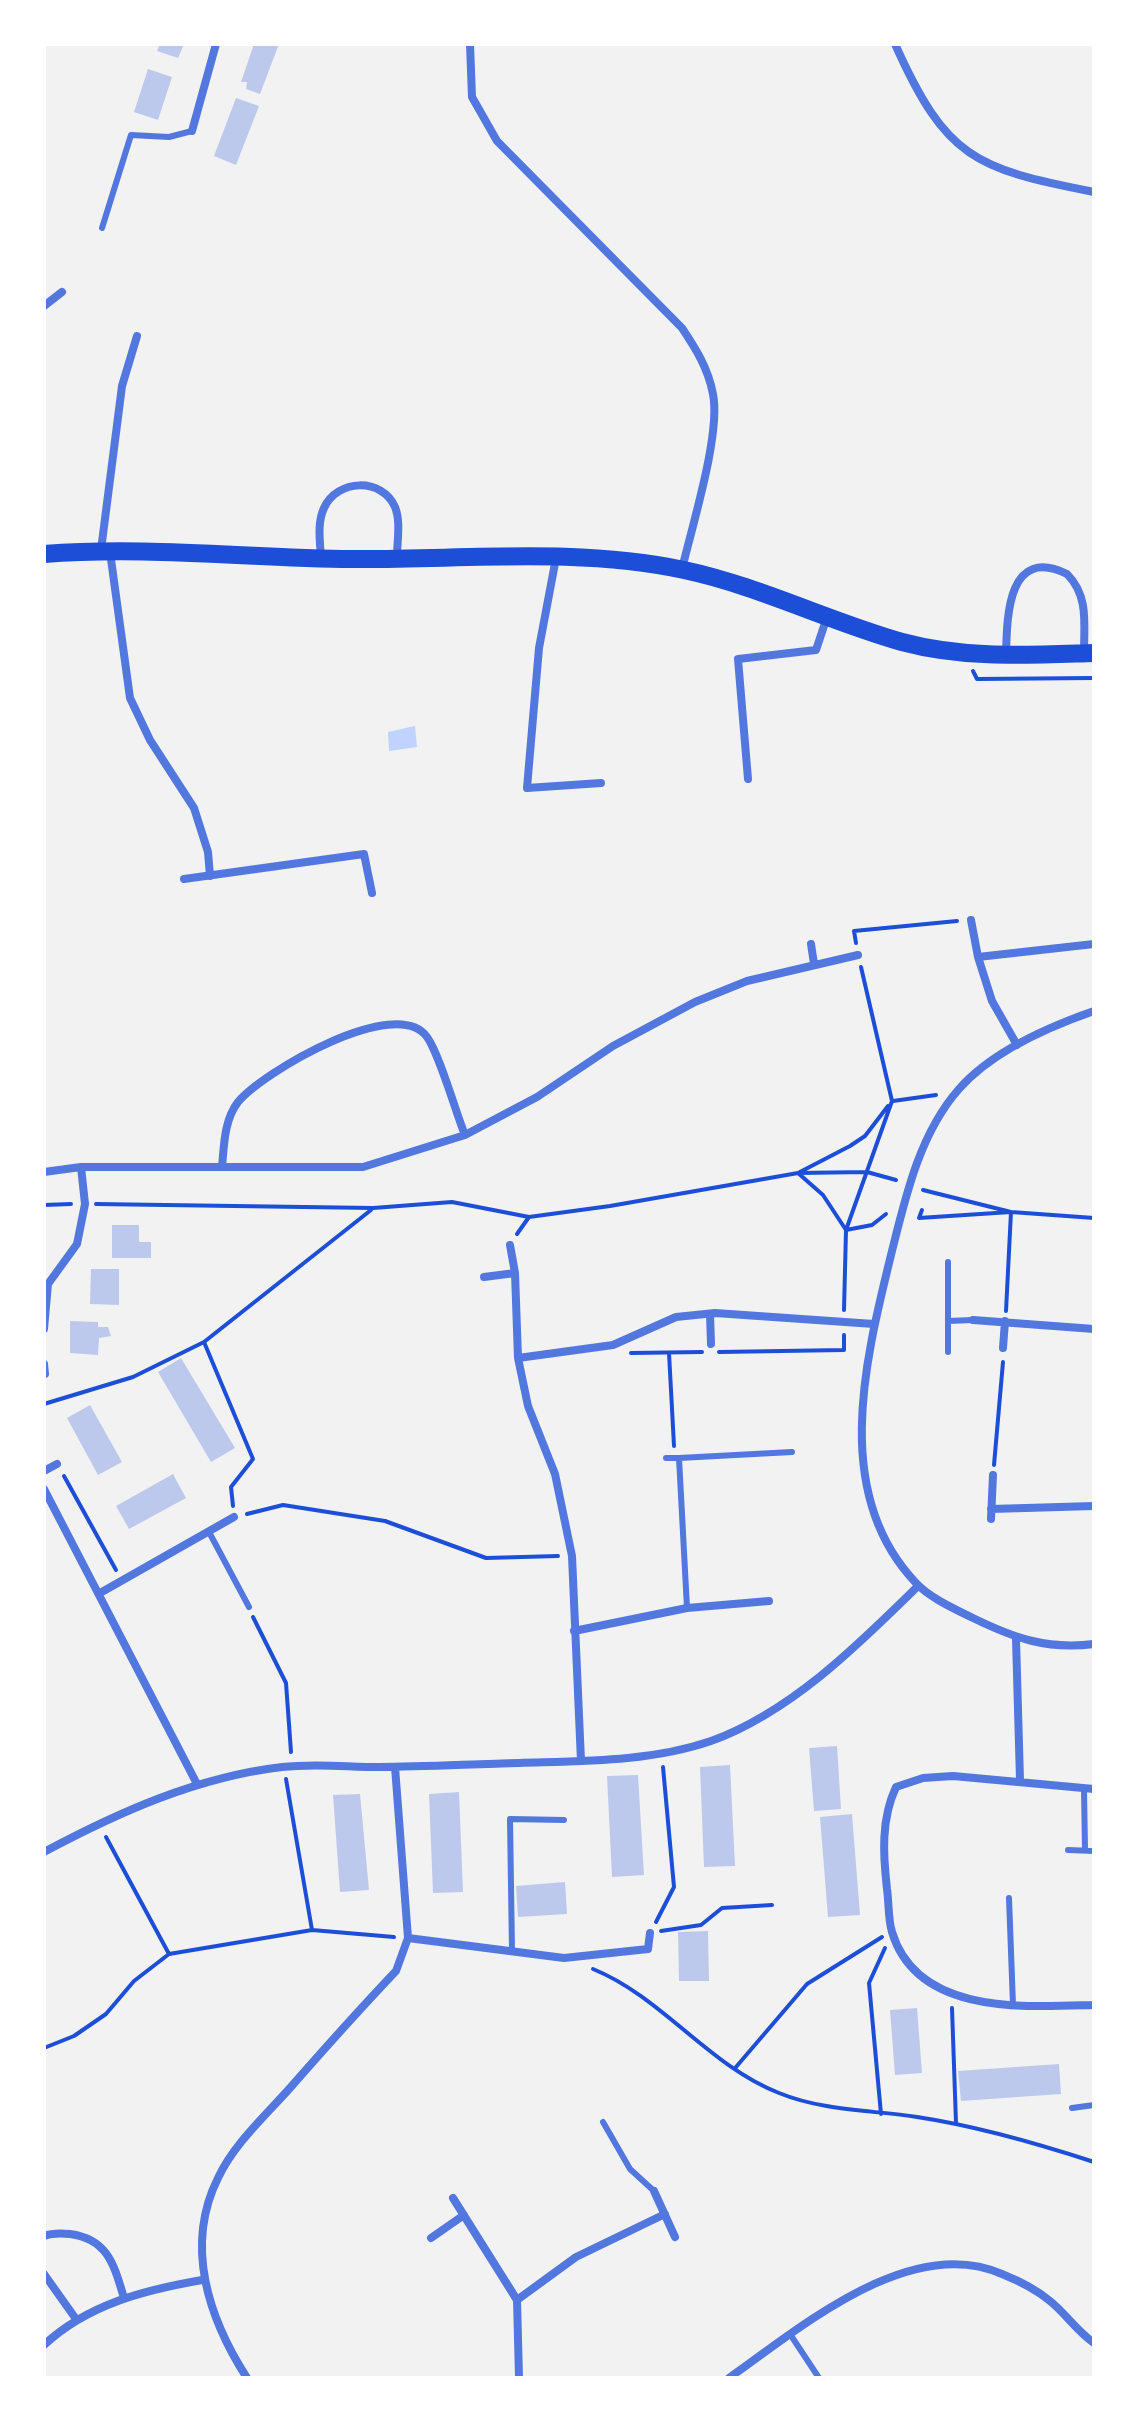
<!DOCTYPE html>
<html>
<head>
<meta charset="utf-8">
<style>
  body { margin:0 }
  #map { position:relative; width:1138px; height:2422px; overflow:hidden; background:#f2f2f2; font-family:Mulish,sans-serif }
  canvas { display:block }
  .frame { position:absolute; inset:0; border:46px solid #fff; pointer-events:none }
</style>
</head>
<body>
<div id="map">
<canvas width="1138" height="2422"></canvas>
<div class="frame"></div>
</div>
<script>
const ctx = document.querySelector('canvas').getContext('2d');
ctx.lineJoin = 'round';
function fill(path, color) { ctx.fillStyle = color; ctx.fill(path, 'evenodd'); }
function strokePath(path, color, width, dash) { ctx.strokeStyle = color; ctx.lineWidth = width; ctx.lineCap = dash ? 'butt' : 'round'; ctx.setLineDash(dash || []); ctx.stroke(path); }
const water = new Path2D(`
  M 415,726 L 417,747 L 389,751 L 388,732 Z`);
const building = new Path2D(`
  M 160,44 L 184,44 L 178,58 L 157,51 Z
  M 254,44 L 279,44 L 260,94 L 246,89 L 247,82 L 241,82 Z
  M 148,69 L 172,77 L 158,120 L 134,112 Z
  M 236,98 L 259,106 L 236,165 L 214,156 Z
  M 112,1225 L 139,1225 L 139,1242 L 151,1242 L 151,1258 L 112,1258 Z
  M 91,1269 L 119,1269 L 119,1305 L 90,1304 Z
  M 70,1321 L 98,1322 L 98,1327 L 108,1327 L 111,1336 L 99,1338 L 98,1355 L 70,1353 Z
  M 181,1358 L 235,1448 L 211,1462 L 158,1372 Z
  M 90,1405 L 122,1462 L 98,1475 L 67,1418 Z
  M 173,1474 L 186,1498 L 129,1529 L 116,1506 Z
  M 837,1746 L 841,1809 L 814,1811 L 809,1748 Z
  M 730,1765 L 735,1866 L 704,1867 L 700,1767 Z
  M 638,1775 L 644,1875 L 612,1877 L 607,1776 Z
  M 459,1792 L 463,1892 L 433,1893 L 429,1794 Z
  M 360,1794 L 369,1890 L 340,1892 L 333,1795 Z
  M 852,1814 L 860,1915 L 828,1917 L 820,1817 Z
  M 565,1882 L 567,1914 L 518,1917 L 516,1886 Z
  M 708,1931 L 709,1981 L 679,1981 L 678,1932 Z
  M 917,2008 L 922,2073 L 895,2075 L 890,2010 Z
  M 1059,2064 L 1061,2094 L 961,2101 L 958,2071 Z`);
const path = new Path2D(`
  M 973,671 L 977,679 L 1094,678
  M 856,943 L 854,931 L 957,921
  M 893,1101 L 936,1095
  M 923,1190 L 1011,1212 L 1094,1218
  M 96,1204 L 373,1208 L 452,1202 L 529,1217 L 610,1206 L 798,1173 L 867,1172 L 896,1180
  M 44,1205 L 71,1204
  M 922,1210 L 919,1218 L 1011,1212 L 1006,1311
  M 886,1214 L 872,1225 L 846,1230 L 823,1195 L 798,1173 L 850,1146 L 865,1136 L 888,1106
  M 517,1234 L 529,1217
  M 844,1310 L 846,1230 L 892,1101 L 861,967
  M 204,1342 L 253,1459 L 231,1487 L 233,1506
  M 719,1352 L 844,1350 L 844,1335
  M 631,1353 L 702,1352
  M 669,1353 L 674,1446
  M 44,1404 L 133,1377 L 204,1342 L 371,1210
  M 994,1465 L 1003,1362
  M 64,1476 L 116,1570
  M 247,1514 L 283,1505 L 385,1521 L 486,1558 L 558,1556
  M 253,1617 L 286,1683 L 291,1752
  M 286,1779 L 312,1930
  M 106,1837 L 169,1954
  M 656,1922 L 674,1887 L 663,1767
  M 661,1931 L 701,1925 L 722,1908 L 772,1905
  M 593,1969 C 662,1997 709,2066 779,2093 C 823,2111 872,2110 917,2117 C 977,2126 1036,2143 1094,2162
  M 952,2008 L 956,2123
  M 44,2048 L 74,2036 L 106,2014 L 134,1981 L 169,1954 L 312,1930 L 394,1937
  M 736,2067 L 807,1984 L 882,1937
  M 881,2114 L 869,1983 L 885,1948`);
const service = new Path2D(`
  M 102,228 L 131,135 L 169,137 L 192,131
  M 948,1262 L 948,1352
  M 948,1321 L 973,1320
  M 666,1458 L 679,1458
  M 209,1532 L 249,1607
  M 687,1608 L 679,1458 L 792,1452
  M 1084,1790 L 1085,1850
  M 1068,1850 L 1094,1851
  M 1009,1898 L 1013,2005
  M 512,1952 L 510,1819 L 564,1820
  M 1072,2108 L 1094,2105
  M 603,2122 L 630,2169 L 654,2191
  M 790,2334 L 819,2378`);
const minor = new Path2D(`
  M 470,44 L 472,97 L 497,141 L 682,328 C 696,349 708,368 713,394 C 721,434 692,526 682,569
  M 895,44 C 946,158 975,169 1094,192
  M 192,131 L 216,44
  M 44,306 L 62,292
  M 101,550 L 122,386 L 137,336
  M 110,552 L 130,698 L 150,740 L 194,808 L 208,852 L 210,876
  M 321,558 C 320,541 317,523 324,508 C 337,479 382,477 395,507 C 401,522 397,541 397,557
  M 556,558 L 539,648 L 527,788 L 601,783
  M 1006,655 C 1007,618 1007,545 1067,574 C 1089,596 1084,624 1084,653
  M 748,779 L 738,659 L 816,650 L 827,617
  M 184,879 L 364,854 L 372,893
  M 971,920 L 978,957 L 992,1001 L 1017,1045
  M 811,944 L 814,964
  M 978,957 L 1094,944
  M 1094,1011 C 1048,1027 992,1051 959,1089 C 919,1134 905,1199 891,1255 C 865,1361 831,1494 916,1583 C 930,1598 955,1609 973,1618 C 1014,1638 1047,1650 1094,1644
  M 222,1167 C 224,1146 224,1120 238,1102 C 263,1072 396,994 427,1037 C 439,1053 456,1113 465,1135
  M 44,1172 L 81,1167 L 363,1167 L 465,1135 L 537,1097 L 613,1046 L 695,1002 L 747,981 L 858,955
  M 510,1245 L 515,1273 L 518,1358 L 528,1406 L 555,1474 L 572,1556 L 581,1761
  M 484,1277 L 515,1273
  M 710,1314 L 711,1344
  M 973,1320 L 1094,1329
  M 44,1329 L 48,1284 L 77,1244 L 85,1204 L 81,1167
  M 1003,1348 L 1005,1321
  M 518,1358 L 613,1345 L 676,1317 L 715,1313 L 874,1324
  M 44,1364 L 45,1374
  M 44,1471 L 57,1464
  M 44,1489 L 197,1784
  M 991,1509 L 1094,1506
  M 991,1519 L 993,1475
  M 100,1593 L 234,1517
  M 574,1631 L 687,1608 L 769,1601
  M 1016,1639 L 1020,1780
  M 395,1767 L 408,1938 L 564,1958 L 648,1949 L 650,1933
  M 1094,1789 L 953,1776 L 923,1778 L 896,1787 C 881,1819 883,1854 887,1889 C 889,1903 888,1919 892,1932 C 917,2015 1024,2007 1094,2005
  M 44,1852 C 119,1812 197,1777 282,1767 C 314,1763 348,1767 379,1767 C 426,1767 472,1764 519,1763 C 582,1761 650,1762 711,1741 C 791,1712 858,1645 918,1586
  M 654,2191 L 675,2237
  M 453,2198 L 517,2300 L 519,2378
  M 44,2236 C 52,2233 61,2233 70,2234 C 108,2239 114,2265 124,2298
  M 431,2238 L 464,2215
  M 44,2274 L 76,2319
  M 517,2300 L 576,2257 L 665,2214
  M 44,2345 C 88,2304 145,2290 202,2280
  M 247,2378 C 209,2319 184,2246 218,2178 C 234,2144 265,2116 290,2088 C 325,2048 360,2009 396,1971 L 408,1938
  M 729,2378 C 799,2329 910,2233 1002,2274 C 1017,2280 1037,2290 1050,2301 C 1066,2314 1077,2331 1094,2343`);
const trunk = new Path2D(`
  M 44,554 C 146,546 249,558 352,559 C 461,560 576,547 684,570 C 759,586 828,621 902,642 C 965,659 1029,655 1094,653`);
fill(water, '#bfd3fe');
fill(building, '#bdc9ec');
strokePath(path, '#1d4ed8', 4);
strokePath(service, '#5277de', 6);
strokePath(minor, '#5277de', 8);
strokePath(trunk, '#1d4ed8', 18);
</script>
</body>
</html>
